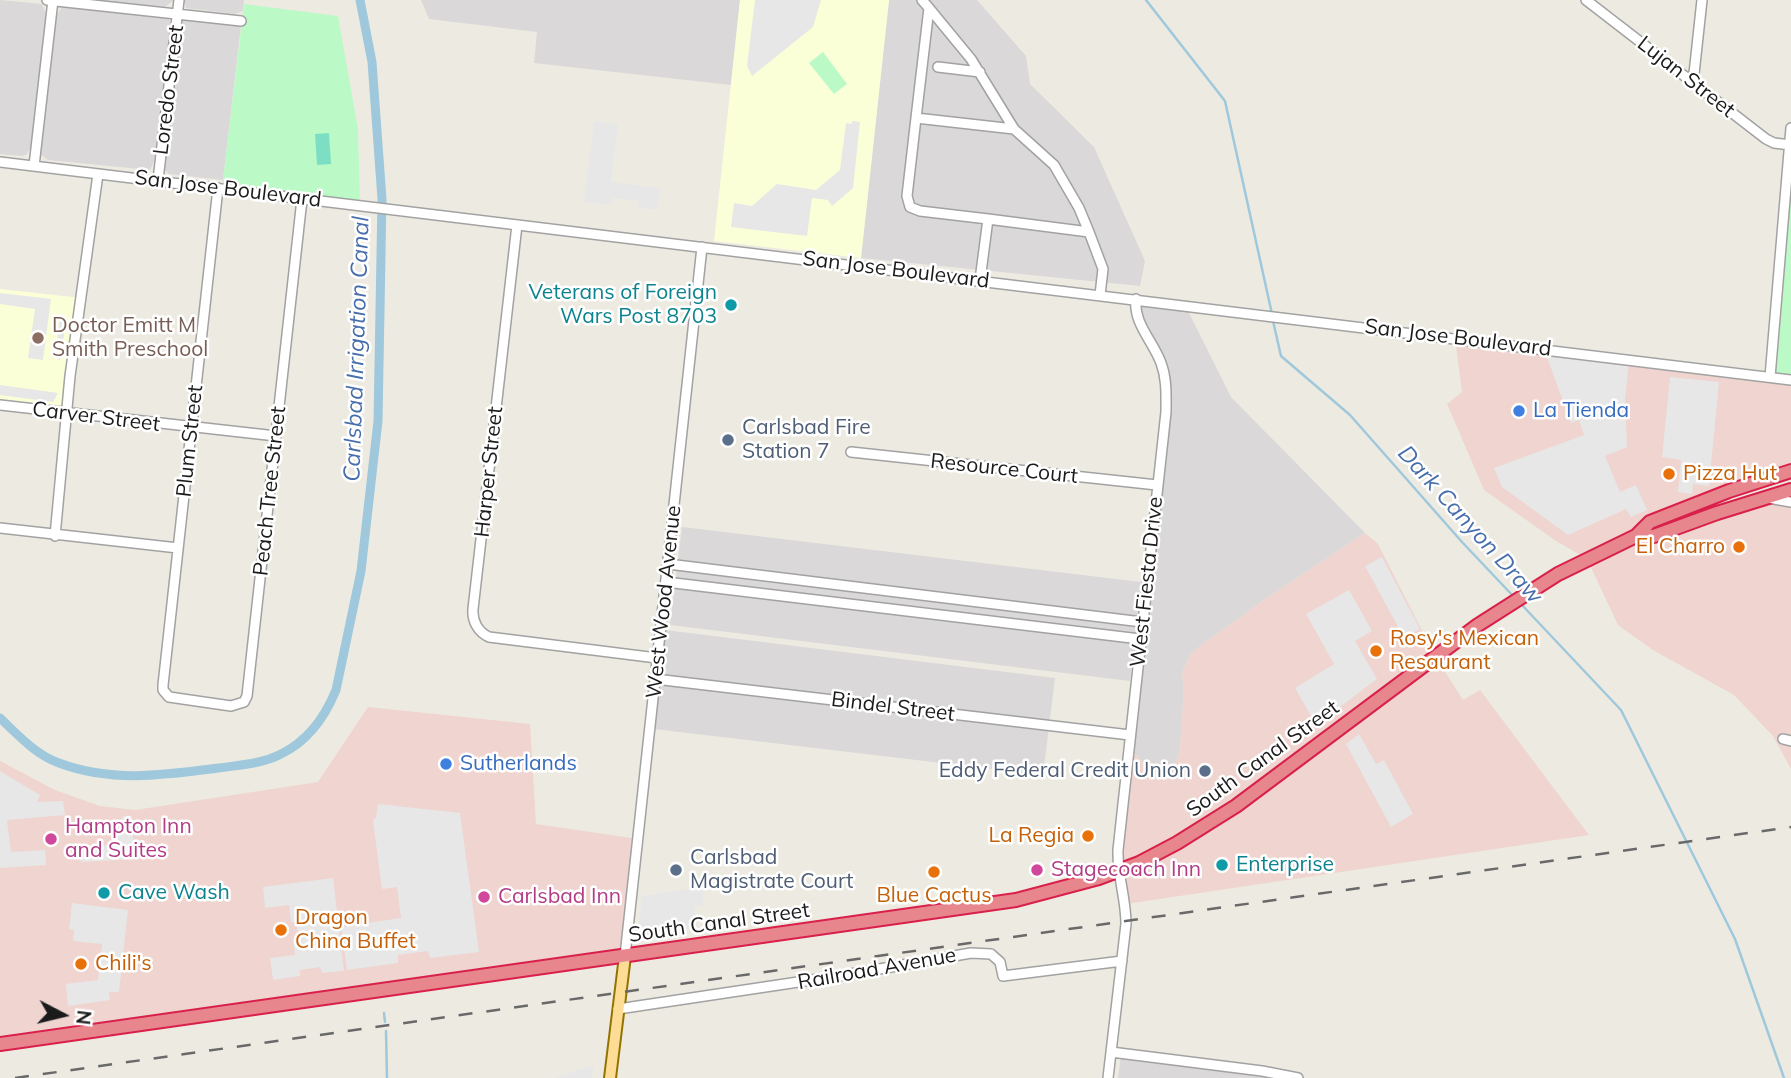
<!DOCTYPE html>
<html>
<head>
<meta charset="utf-8">
<style>
  body { margin:0 }
  #map { position:relative; width:1791px; height:1078px; overflow:hidden; background:#edebe1; font-family:Mulish,sans-serif }
  canvas { display:block }
  .north { position:absolute; left:28px; top:980px; width:70px; height:70px; -webkit-text-stroke:5px #fff; paint-order:stroke; rotate:97deg; font-size:19px; font-weight:700; line-height:28px; text-align:center; color:#1b1b1b }
  .north::after { content:''; display:block; margin:auto; width:24px; height:32px; background:#1b1b1b; clip-path:polygon(50% 0,100% 100%,50% 72%,0 100%) }
</style>
</head>
<body>
<div id="map">
<canvas width="1791" height="1078"></canvas>
<div class="north">N</div>
</div>
<script>
const ctx = document.querySelector('canvas').getContext('2d');
ctx.lineJoin = 'round';
function fill(path, color) { ctx.fillStyle = color; ctx.fill(path, 'evenodd'); }
function strokePath(path, color, width, dash) { ctx.strokeStyle = color; ctx.lineWidth = width; ctx.lineCap = dash ? 'butt' : 'round'; ctx.setLineDash(dash || []); ctx.stroke(path); }
function drawText(font, color, halo, rows, align = 'center') {
  ctx.font = font + ' Mulish,sans-serif'; ctx.lineWidth = 5; ctx.setLineDash([]); ctx.textBaseline = 'middle'; ctx.strokeStyle = halo; ctx.fillStyle = color; for (const [text, x, y, turn = 0] of rows) {
    ctx.save(); ctx.translate(x, y); ctx.rotate((+turn || 0) * Math.PI / 180); ctx.textAlign = isNaN(turn) ? turn : align; if (halo) ctx.strokeText(text, 0, 0); ctx.fillText(text, 0, 0); ctx.restore();
  }
}
const residential = new Path2D(`
  M 0,0 L 42,4 L 46,14 L 31,147 L 26,155 L 21,156 L 0,154 Z
  M 85,0 L 174,0 L 165,7 Z
  M 184,0 L 244,0 L 243,11 L 234,14 L 186,8 Z
  M 421,0 L 740,0 L 731,85 L 534,63 L 537,32 L 429,19 Z
  M 889,0 L 977,0 L 1026,56 L 1030,84 L 1094,147 L 1145,261 L 1140,286 L 861,258 Z
  M 62,7 L 163,15 L 169,19 L 171,25 L 154,161 L 150,170 L 48,160 L 40,154 L 56,16 Z
  M 188,18 L 241,25 L 223,180 L 169,174 L 163,168 L 182,22 Z
  M 1136,299 L 1185,305 L 1231,397 L 1365,533 L 1267,598 L 1192,652 L 1182,673 L 1184,688 L 1180,750 L 1174,768 L 1164,773 L 1150,771 L 1129,747 L 1166,393 Z
  M 682,527 L 1141,582 L 1130,681 L 670,625 Z
  M 665,630 L 1055,678 L 1043,775 L 654,729 Z
  M 1121,1055 L 1301,1078 L 1118,1078 Z`);
const commercial = new Path2D(`
  M 1455,338 L 1791,380 L 1791,471 L 1650,522 L 1637,536 L 1766,498 L 1791,502 L 1791,769 L 1773,736 L 1734,695 L 1653,650 L 1618,625 L 1587,559 L 1556,541 L 1484,490 L 1447,404 L 1462,392 Z
  M 1365,533 L 1378,544 L 1435,656 L 1463,700 L 1480,690 L 1589,835 L 1126,904 L 1118,871 L 1129,747 L 1150,771 L 1164,773 L 1174,768 L 1180,750 L 1184,688 L 1182,673 L 1192,652 L 1267,598 Z
  M 368,707 L 530,724 L 536,824 L 638,839 L 625,956 L 0,1044 L 0,761 L 55,790 L 100,806 L 135,810 L 318,782 Z`);
const education = new Path2D(`
  M 740,0 L 889,0 L 861,258 L 714,241 Z
  M 0,289 L 82,298 L 66,414 L 0,405 Z`);
const park = new Path2D(`
  M 244,4 L 338,16 L 358,129 L 360,205 L 222,189 Z
  M 823,52 L 847,84 L 834,94 L 809,63 Z
  M 1791,145 L 1791,380 L 1770,377 Z`);
const pitch = new Path2D(`
  M 329,133 L 331,164 L 317,165 L 315,134 Z`);
const parking = new Path2D(`
  M 755,0 L 821,0 L 813,27 L 752,76 L 747,66 Z
  M 594,121 L 618,124 L 611,182 L 660,188 L 657,210 L 638,208 L 639,201 L 613,198 L 612,205 L 584,202 Z
  M 852,121 L 860,122 L 853,188 L 832,206 L 828,200 L 812,198 L 807,236 L 731,227 L 734,203 L 752,206 L 777,184 L 816,190 L 840,170 L 846,123 L 852,124 Z
  M 0,293 L 51,299 L 43,360 L 28,358 L 35,309 L 0,304 Z
  M 60,316 L 66,321 L 60,361 L 55,356 Z
  M 1544,349 L 1629,360 L 1625,400 L 1627,447 L 1605,456 L 1620,492 L 1636,485 L 1647,510 L 1631,517 L 1626,509 L 1568,535 L 1502,487 L 1494,468 L 1584,435 L 1579,420 L 1571,423 Z
  M 1670,377 L 1719,382 L 1709,486 L 1693,484 L 1692,494 L 1678,492 L 1681,460 L 1662,457 Z
  M 0,385 L 58,393 L 53,402 L 0,395 Z
  M 1382,557 L 1420,629 L 1404,638 L 1365,566 Z
  M 1349,590 L 1372,631 L 1355,641 L 1377,679 L 1316,725 L 1295,688 L 1334,664 L 1306,614 Z
  M 1359,734 L 1376,764 L 1384,760 L 1413,814 L 1391,827 L 1346,744 Z
  M 0,771 L 40,795 L 37,802 L 63,801 L 65,815 L 7,820 L 11,852 L 45,850 L 46,865 L 0,868 Z
  M 378,804 L 460,813 L 479,952 L 430,958 L 428,951 L 398,955 L 398,963 L 347,970 L 341,927 L 401,918 L 397,887 L 382,889 L 373,821 L 376,817 Z
  M 124,816 L 132,816 L 134,859 L 81,862 L 80,848 L 112,845 L 111,824 L 118,823 Z
  M 333,878 L 344,971 L 322,973 L 320,967 L 300,970 L 300,976 L 273,980 L 270,958 L 295,955 L 293,939 L 299,938 L 296,922 L 291,922 L 289,905 L 265,908 L 263,887 Z
  M 702,887 L 704,905 L 694,907 L 697,927 L 642,935 L 638,927 L 642,896 Z
  M 72,903 L 128,910 L 119,992 L 109,992 L 110,1000 L 68,1006 L 66,984 L 98,980 L 102,944 L 73,941 L 74,930 L 69,929 Z
  M 588,1067 L 594,1067 L 592,1078 L 555,1078 Z`);
const stream = new Path2D(`
  M 1146,0 L 1225,101 L 1272,314
  M 1273,321 L 1281,356 L 1350,415 L 1462,542 L 1514,597
  M 1521,604 L 1621,710 L 1735,939 L 1784,1078
  M 384,1013 L 385,1022
  M 386,1031 L 387,1078`);
const canal = new Path2D(`
  M 0,718 C 18,735 36,755 59,763 C 112,783 165,775 219,768 C 239,765 262,764 281,754 C 308,741 325,717 336,690 L 361,571 L 378,421 L 382,199 L 372,62 L 360,0`);
const minor = new Path2D(`
  M 47,0 L 241,21
  M 1586,0 L 1766,139 L 1774,143 L 1791,145
  M 929,8 L 971,59 L 1014,129
  M 938,67 L 980,72
  M 1693,83 L 1702,0
  M 916,118 L 929,8 L 922,0
  M 0,162 L 1791,380
  M 34,166 L 53,0
  M 158,180 L 179,0
  M 218,188 L 163,685 L 163,690 L 169,697 L 231,706 L 244,702 L 247,696 L 302,199
  M 988,219 L 920,211 L 910,207 L 907,196 L 916,118 L 1014,129 L 1054,165 L 1079,208 L 1089,232
  M 517,225 L 473,609 C 472,621 478,632 489,637 L 657,658
  M 980,280 L 988,219 L 1089,232 L 1103,269 L 1100,295
  M 1770,377 L 1791,128
  M 0,405 L 276,436
  M 851,452 L 1157,485
  M 1768,498 L 1791,502
  M 0,528 L 178,548
  M 55,536 L 70,376 L 98,174
  M 668,564 L 1142,622
  M 666,582 L 1140,639
  M 655,679 L 1130,735
  M 1783,739 L 1791,741
  M 625,956 L 702,247
  M 618,1009 L 845,975 L 971,953 L 991,954 L 1000,962 L 1003,976 L 1122,961
  M 1111,1052 L 1262,1071 L 1298,1078
  M 1108,1078 L 1126,924 C 1126,898 1117,875 1118,850 L 1166,412 C 1166,395 1167,379 1161,363 C 1153,341 1133,323 1136,299`);
const major = new Path2D(`
  M 610,1078 L 625,956`);
const highway = new Path2D(`
  M 1636,536 L 1654,536 L 1717,513 L 1791,490
  M 0,1044 L 1016,900 L 1099,878 L 1139,863 L 1177,843 L 1236,806 L 1478,625 L 1558,574 L 1636,536 L 1650,522 L 1729,491 L 1791,471`);
const rail = new Path2D(`
  M 15,1078 L 1791,827`);
const markers = [
  [731,305,7,"#0f9aa8"],
  [38,338,7,"#8d6e63"],
  [1519,411,7,"#3f7fe0"],
  [728,440,7,"#5c6f8a"],
  [1669,474,7,"#e8710a"],
  [1739,547,7,"#e8710a"],
  [1376,651,7,"#e8710a"],
  [446,764,7,"#3f7fe0"],
  [1205,771,7,"#5c6f8a"],
  [1088,836,7,"#e8710a"],
  [51,839,7,"#d1479c"],
  [1222,865,7,"#0f9aa8"],
  [676,870,7,"#5c6f8a"],
  [1037,870,7,"#d1479c"],
  [934,872,7,"#e8710a"],
  [104,893,7,"#0f9aa8"],
  [484,897,7,"#d1479c"],
  [281,930,7,"#e8710a"],
  [81,964,7,"#e8710a"]
];
const streetNames = [
  ["Lujan Street",1686,77,38],
  ["Loredo Street",169,90,-83],
  ["San Jose Boulevard",228,189,7],
  ["San Jose Boulevard",896,270,7],
  ["San Jose Boulevard",1458,338,7],
  ["Carver Street",96,417,7],
  ["Plum Street",190,441,-84],
  ["Resource Court",1004,469,6],
  ["Harper Street",489,472,-84],
  ["Peach Tree Street",270,491,-84],
  ["West Fiesta Drive",1147,582,-84],
  ["West Wood Avenue",664,602,-84],
  ["Bindel Street",893,707,7],
  ["South Canal Street",1263,759,-36],
  ["South Canal Street",719,923,-8],
  ["Railroad Avenue",877,969,-10]
];
const cultureNames = [
  ["Veterans of Foreign",717,293,"right"],
  ["Wars Post 8703",717,317,"right"],
  ["Enterprise",1236,865],
  ["Cave Wash",118,893]
];
const educationNames = [
  ["Doctor Emitt M",52,326],
  ["Smith Preschool",52,350]
];
const shopNames = [
  ["La Tienda",1533,411],
  ["Sutherlands",460,764]
];
const serviceNames = [
  ["Carlsbad Fire",742,428],
  ["Station 7",742,452],
  ["Eddy Federal Credit Union",1191,771,"right"],
  ["Carlsbad",690,858],
  ["Magistrate Court",690,882]
];
const foodNames = [
  ["Pizza Hut",1683,474],
  ["El Charro",1725,547,"right"],
  ["Rosy's Mexican",1390,639],
  ["Resaurant",1390,663],
  ["La Regia",1074,836,"right"],
  ["Blue Cactus",934,896,"center"],
  ["Dragon",295,918],
  ["China Buffet",295,942],
  ["Chili's",95,964]
];
const hotelNames = [
  ["Hampton Inn",65,827],
  ["and Suites",65,851],
  ["Stagecoach Inn",1051,870],
  ["Carlsbad Inn",498,897]
];
const waterNames = [
  ["Carlsbad Irrigation Canal",357,349,-88],
  ["Dark Canyon Draw",1470,525,48]
];
fill(residential, '#dad8d8');
fill(commercial, '#efd4cf');
fill(education, '#fbffd8');
fill(park, '#bbfac7');
fill(pitch, '#7cdfc4');
fill(parking, '#e7e7e7');
strokePath(stream, '#9fc8dc', 2.5);
strokePath(canal, '#9fc8dc', 9);
strokePath(minor, '#a2a2a2', 12);
strokePath(major, '#937300', 14);
strokePath(highway, '#d9204b', 16);
strokePath(minor, '#fff', 9);
strokePath(major, '#fddc96', 10);
strokePath(highway, '#e7868d', 12);
strokePath(rail, '#696969', 2.5, [14, 14]);
for (const [x, y, r, color] of markers) { const dot = new Path2D(); dot.arc(x, y, r, 0, 2 * Math.PI); ctx.fillStyle = color; ctx.fill(dot); strokePath(dot, '#fff', 2.5); }
drawText('21px', '#1b1b1b', '#fff', streetNames);
drawText('21px', '#0d838f', '#fff', cultureNames, 'left');
drawText('21px', '#785e54', '#fff', educationNames, 'left');
drawText('21px', '#366cbe', '#fff', shopNames, 'left');
drawText('21px', '#4e5e75', '#fff', serviceNames, 'left');
drawText('21px', '#c56008', '#fff', foodNames, 'left');
drawText('21px', '#b23c85', '#fff', hotelNames, 'left');
drawText('italic 23px', '#476eac', '#fff', waterNames);
</script>
</body>
</html>
